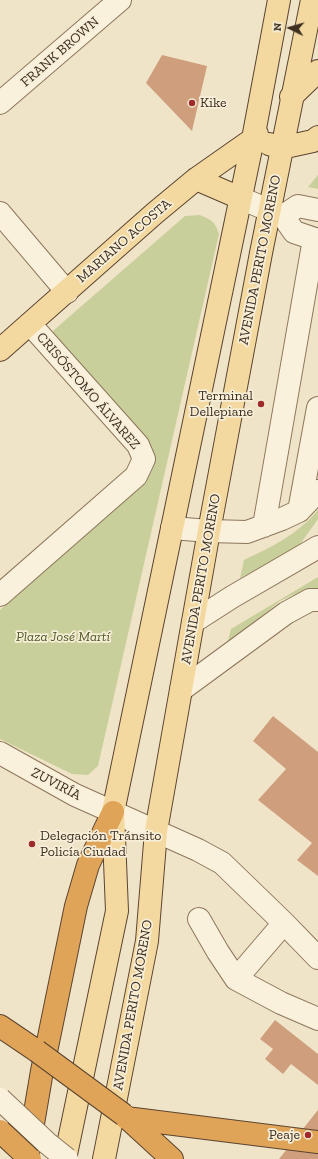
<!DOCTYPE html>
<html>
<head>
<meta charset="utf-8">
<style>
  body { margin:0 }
  #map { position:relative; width:318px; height:1159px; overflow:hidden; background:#f0e4c8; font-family:"Zilla Slab",serif }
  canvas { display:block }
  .north { position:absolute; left:270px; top:8px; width:40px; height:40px; -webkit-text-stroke:3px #f7eed8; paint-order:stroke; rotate:275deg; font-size:11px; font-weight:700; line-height:16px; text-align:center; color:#3d2e20 }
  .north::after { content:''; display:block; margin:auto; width:14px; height:18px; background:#3d2e20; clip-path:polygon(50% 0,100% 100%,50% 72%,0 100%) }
</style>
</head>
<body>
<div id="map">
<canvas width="318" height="1159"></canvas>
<div class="north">N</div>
</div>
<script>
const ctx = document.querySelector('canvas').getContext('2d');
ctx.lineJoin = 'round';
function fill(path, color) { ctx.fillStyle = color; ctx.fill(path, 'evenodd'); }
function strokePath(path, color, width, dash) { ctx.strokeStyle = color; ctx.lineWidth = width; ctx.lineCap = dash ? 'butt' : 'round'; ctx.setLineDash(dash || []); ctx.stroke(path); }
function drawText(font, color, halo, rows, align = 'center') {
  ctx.font = font + ' "Zilla Slab",serif'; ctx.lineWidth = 3.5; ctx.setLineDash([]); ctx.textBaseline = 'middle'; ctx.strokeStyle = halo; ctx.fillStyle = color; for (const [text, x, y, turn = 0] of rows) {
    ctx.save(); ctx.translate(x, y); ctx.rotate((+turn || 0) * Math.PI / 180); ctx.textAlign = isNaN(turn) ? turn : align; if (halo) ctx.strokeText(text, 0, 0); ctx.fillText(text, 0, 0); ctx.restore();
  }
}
const green = new Path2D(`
  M 318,175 L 318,189 L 308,187 Z
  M 200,215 C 211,220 215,221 219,234 L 98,766 L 88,775 L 72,774 L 0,739 L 0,610 L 148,475 L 153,458 L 146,437 L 50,339 L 54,330 L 185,216 Z
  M 318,510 L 318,519 L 301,543 L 284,556 L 240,578 L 244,560 C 272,547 298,534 318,510 Z
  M 318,577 L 318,588 L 293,595 L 280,601 L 227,644 L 231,629 Z`);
const building = new Path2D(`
  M 162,55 L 207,66 L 192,131 L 146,83 Z
  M 273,716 L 318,752 L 318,876 L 297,860 L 312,843 L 258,800 L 286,769 L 253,741 Z
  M 275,1020 L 318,1054 L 318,1085 L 291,1064 L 283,1074 L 265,1059 L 273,1049 L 260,1039 Z
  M 318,1110 L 318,1159 L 279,1159 Z`);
const minor = new Path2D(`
  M 0,103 L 120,0
  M 240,198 L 283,216 L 294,232 L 318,240
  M 0,213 L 67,292
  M 283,216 L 298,206 L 318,210
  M 299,511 L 318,408
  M 264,526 L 314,239
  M 172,528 L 209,531 L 247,532 L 282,519 L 299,511 L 318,491
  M 0,595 L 136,476 L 144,459 L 138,445 L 30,324
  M 193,622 L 232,597 L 318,547
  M 181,690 L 286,613 L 310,600 L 318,600
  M 0,753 L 75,795 L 198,850 L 222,863 L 284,923 L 318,958
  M 199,919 L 218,952 L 236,979 L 281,1003 L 318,1019
  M 236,979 L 284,923`);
const major = new Path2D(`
  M 291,97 L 318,71
  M 269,144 L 281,148 L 313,141 L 318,137
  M 196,179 L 240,198
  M 0,350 L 155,213 L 196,179 L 253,139 L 257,134
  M 65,1159 L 117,911 L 113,812 L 253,139 L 279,0
  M 104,1159 L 147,941 L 156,831 L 209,531 L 261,253 L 312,0`);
const highway = new Path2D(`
  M 0,1026 L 37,1051
  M 125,1116 L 172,1159
  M 126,1118 L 318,1142
  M 27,1159 L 42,1071 L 76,906 L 88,865 L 113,812`);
const minorBridge = new Path2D(`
  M 0,1099 L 47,1143 L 67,1159`);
const highwayBridge = new Path2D(`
  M 37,1051 L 124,1115
  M 0,1131 L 30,1159`);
const markers = [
  [192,103,4,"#9e2a2b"],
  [261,404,4,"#9e2a2b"],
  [32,844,4,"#9e2a2b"],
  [308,1135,4,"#9e2a2b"]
];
const streetNames = [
  ["FRANK BROWN",60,52,-41],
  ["MARIANO ACOSTA",124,241,-41],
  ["AVENIDA PERITO MORENO",260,260,-79],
  ["CRISÓSTOMO ÁLVAREZ",88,391,49],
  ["AVENIDA PERITO MORENO",201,579,-80],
  ["ZUVIRÍA",56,784,28],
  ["AVENIDA PERITO MORENO",133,1005,-80]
];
const poiNames = [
  ["Kike",200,103],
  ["Terminal",253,396,"right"],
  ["Dellepiane",253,412,"right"],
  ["Delegación Tránsito",40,836],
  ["Policía Ciudad",40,852],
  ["Peaje",300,1135,"right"]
];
const parkNames = [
  ["Plaza José Martí",63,637]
];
fill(green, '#c9cf9b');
fill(building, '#cf9f7d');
strokePath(minor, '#8d765c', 24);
strokePath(major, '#5b4430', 24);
strokePath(highway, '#5b4430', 24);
strokePath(minor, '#faf1dc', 22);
strokePath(major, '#f3d9a0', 22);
strokePath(highway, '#e0a458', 22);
strokePath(minorBridge, '#8d765c', 24, []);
strokePath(highwayBridge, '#5b4430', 24, []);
strokePath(minorBridge, '#faf1dc', 22);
strokePath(highwayBridge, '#e0a458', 22);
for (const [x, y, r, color] of markers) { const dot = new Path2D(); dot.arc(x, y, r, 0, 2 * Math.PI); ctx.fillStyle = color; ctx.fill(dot); strokePath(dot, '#f7eed8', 1.5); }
drawText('14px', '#3d2e20', '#f7eed8', streetNames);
drawText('14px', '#3d2e20', '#f7eed8', poiNames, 'left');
drawText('italic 14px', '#4d5a26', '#f7eed8', parkNames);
</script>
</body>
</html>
